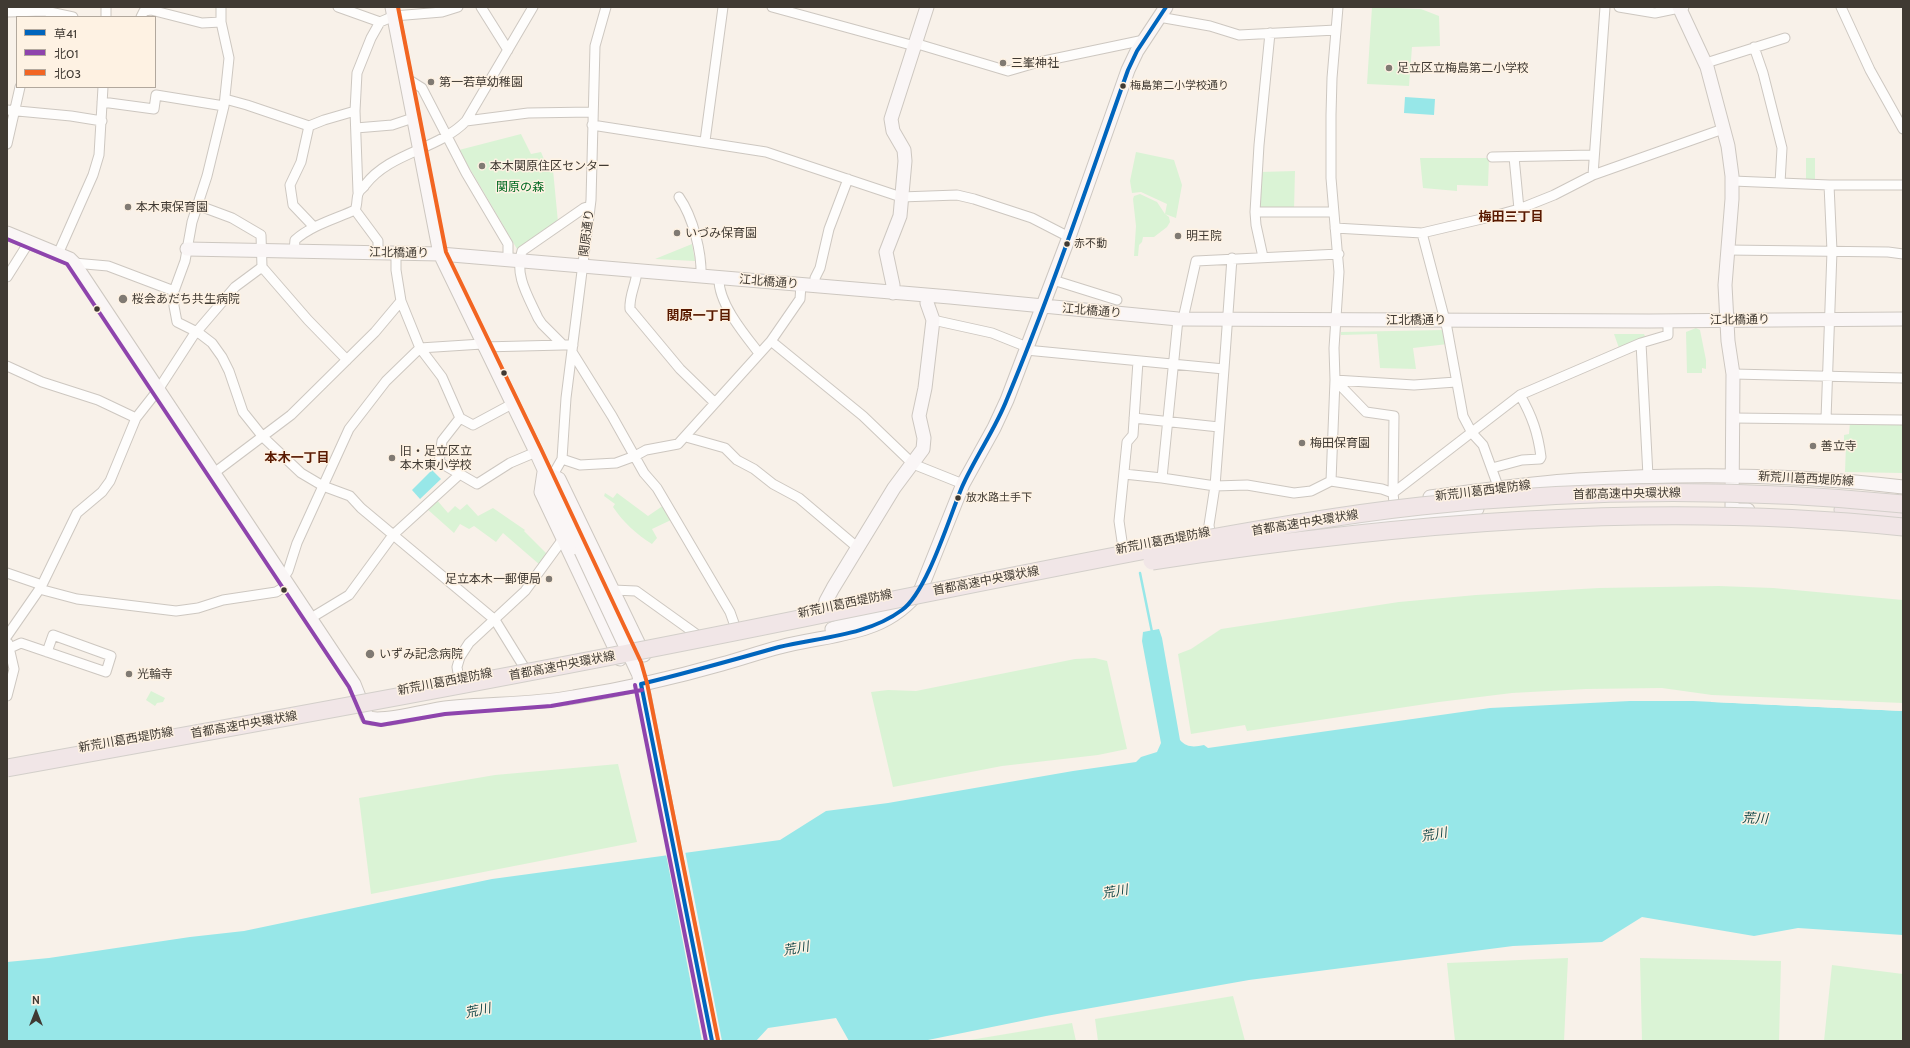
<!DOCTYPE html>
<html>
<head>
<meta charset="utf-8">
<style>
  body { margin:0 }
  #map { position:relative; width:1910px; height:1048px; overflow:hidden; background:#f8f1e9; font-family:Cabin,"Noto Sans JP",sans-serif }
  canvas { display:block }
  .frame { position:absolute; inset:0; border:8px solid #403a33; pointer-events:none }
  .legend { position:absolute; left:16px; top:16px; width:140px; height:72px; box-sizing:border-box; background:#fef2e3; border:1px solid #b2a89d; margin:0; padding:5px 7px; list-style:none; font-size:12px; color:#403a33 }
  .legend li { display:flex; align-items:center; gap:8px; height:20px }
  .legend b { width:20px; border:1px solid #b2a89d }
  .north { position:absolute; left:16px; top:992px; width:40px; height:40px; -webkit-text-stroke:3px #fef2e3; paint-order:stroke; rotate:0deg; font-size:11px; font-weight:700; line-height:16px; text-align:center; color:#403a33 }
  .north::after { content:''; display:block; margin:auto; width:14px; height:18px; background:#403a33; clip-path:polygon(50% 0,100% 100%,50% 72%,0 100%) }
</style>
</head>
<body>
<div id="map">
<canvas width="1910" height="1048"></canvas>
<div class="frame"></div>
<ul class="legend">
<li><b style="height:5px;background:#0065bd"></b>草41</li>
<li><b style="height:5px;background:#8e44ad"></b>北01</li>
<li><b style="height:5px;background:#f26522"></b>北03</li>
</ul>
<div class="north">N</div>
</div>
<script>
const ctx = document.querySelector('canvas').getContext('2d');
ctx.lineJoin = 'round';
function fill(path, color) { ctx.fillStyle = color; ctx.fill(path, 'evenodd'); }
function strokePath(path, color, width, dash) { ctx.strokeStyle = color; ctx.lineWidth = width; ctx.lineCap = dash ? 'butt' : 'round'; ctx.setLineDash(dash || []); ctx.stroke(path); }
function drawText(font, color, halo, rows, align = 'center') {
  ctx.font = font + ' Cabin,"Noto Sans JP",sans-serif'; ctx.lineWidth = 3; ctx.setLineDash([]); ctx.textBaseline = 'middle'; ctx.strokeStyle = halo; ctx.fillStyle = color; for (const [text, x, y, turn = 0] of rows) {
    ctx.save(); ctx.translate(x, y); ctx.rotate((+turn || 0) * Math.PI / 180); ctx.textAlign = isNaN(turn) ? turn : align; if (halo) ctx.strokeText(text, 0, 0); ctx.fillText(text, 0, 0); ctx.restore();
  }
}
const green = new Path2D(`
  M 1372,7 L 1421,9 L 1439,16 L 1440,46 L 1412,47 L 1409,86 L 1367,84 Z
  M 521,134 L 531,154 L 541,152 L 548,169 L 553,170 L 558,222 L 517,249 L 459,150 Z
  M 1136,152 L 1174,160 L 1182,185 L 1176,218 L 1165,214 L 1169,217 L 1170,222 L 1167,227 L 1154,237 L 1143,237 L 1142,242 L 1139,245 L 1138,256 L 1134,256 L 1136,226 L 1133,199 L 1134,196 L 1140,194 L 1157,202 L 1165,214 L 1167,204 L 1141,192 L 1132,193 L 1130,181 Z
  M 1420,158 L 1489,158 L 1488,186 L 1457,185 L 1457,191 L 1423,188 Z
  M 1806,158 L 1815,158 L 1815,181 L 1806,180 Z
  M 1295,171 L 1294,210 L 1259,209 L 1260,172 Z
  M 692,244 L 695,261 L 655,259 Z
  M 1696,328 L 1700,330 L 1706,360 L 1706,369 L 1702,368 L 1702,373 L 1687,373 L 1686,332 Z
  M 1444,330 L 1448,344 L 1413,348 L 1416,369 L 1380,368 L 1377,334 L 1341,335 L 1341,332 Z
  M 1614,334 L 1644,334 L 1646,338 L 1619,348 Z
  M 1850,422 L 1903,423 L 1903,473 L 1845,472 L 1846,445 L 1844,445 L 1844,435 L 1849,434 Z
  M 605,493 L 613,498 L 617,493 L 648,516 L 664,505 L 671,520 L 652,529 L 657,538 L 652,544 C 636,534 624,523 613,507 L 615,504 L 604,496 Z
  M 436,499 L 448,513 L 455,506 L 460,510 L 467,504 L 478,516 L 493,508 L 525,530 L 524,531 L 547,554 L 540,565 L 503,533 L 496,542 L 474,526 L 469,529 L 460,524 L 454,533 L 426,508 Z
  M 1719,586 L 1773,588 L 1903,600 L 1903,703 L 1712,695 L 1662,688 L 1586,689 L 1512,693 L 1439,702 L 1247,731 L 1245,725 L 1191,734 L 1178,654 L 1191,649 L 1221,629 L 1399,602 L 1476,595 L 1599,588 Z
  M 1095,658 L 1107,661 L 1127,749 L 1098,755 L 1002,766 L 893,787 L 871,692 L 888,690 L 916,691 L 1075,659 Z
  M 151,691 L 165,698 L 163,702 L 157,703 L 155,706 L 146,700 Z
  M 618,764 L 637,842 L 371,894 L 359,798 L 495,775 Z
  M 1568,958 L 1564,1041 L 1455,1041 L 1447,963 Z
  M 1640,958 L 1781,961 L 1779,1041 L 1642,1041 Z
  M 1832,965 L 1903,974 L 1903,1041 L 1824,1041 Z
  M 1233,996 L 1245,1041 L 1098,1041 L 1095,1019 Z
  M 1072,1023 L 1076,1041 L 964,1041 Z`);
const water = new Path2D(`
  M 1405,97 L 1435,99 L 1434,115 L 1404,113 Z
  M 432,470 L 441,479 L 420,499 L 412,490 Z
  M 1159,629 L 1162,638 L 1180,740 C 1187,748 1195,747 1204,745 L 1208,748 L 1490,708 L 1630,701 L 1693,701 L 1903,711 L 1903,935 L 1798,928 L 1754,936 L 1642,917 L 1602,942 L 1513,946 L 1249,980 L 1046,1016 L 923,1041 L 849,1041 L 836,1018 L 768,1028 L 756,1041 L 7,1041 L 7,962 L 49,958 L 190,937 L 244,931 L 492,879 L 780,840 L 826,811 L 888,803 L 1073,771 L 1136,762 L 1141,757 L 1157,752 L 1161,743 L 1142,641 L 1143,632 Z`);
const pier = new Path2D(`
  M 1711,700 L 1903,709 L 1903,711 L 1711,702 Z
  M 685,851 L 722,1041 L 702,1041 L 666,854 Z`);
const stream = new Path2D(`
  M 1140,573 L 1152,632`);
const street = new Path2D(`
  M 221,7 L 221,22 L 229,58 L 224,106 L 207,176 L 192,222 L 185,261 L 174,291 L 174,306 L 177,322 L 199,333 L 212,343 L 222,357 L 229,371 L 243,412 L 263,437 L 301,473 L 323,486 L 350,496 L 361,508 L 495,620 L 524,667
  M 338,7 L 380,22 L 394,16 L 442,12 L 458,7
  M 481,7 L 508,50
  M 772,7 L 911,45 L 921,45 L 1008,71 L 1039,62 L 1144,40
  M 1338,7 L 1332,78 L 1331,115 L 1331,178 L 1339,272 L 1334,348 L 1335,380 L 1366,412 L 1394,416 L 1393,493 L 1395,513
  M 1619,7 L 1655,13 L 1684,7
  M 1841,7 L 1870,70 L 1903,129
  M 7,12 L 45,11 L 73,17
  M 106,17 L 106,7
  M 141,17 L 144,11 L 151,10 L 202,23 L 221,22
  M 1159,17 L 1210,26 L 1239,35 L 1336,30
  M 1754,47 L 1763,73 L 1782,148 L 1780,183
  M 1706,63 L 1785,38
  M 406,78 L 422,88 L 466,173 L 508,244 L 508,259
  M 225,99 L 247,105 L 309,126 L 324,120 L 355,111
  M 102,102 L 154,109 L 156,95 L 224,106
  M 7,110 L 71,116 L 102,121
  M 466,121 L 528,113 L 592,112
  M 592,125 L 766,152 L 901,197 L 957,195 L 974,199 L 1032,218 L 1069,237
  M 309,126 L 301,162 L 290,185 L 293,205 L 314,227
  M 356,128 L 392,125 L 413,118
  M 705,141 L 723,7
  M 7,144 L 20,87
  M 1492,157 L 1594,155
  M 1514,157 L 1519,209
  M 1593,175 L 1605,7
  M 1733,181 L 1829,185 L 1903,185
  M 358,192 L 355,111 L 357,73 L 371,38 L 380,22
  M 679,197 C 693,217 702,253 701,276
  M 355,210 L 378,241 L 378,252
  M 1255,212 L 1334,212
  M 1335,228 L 1422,233 L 1490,217 L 1519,209 L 1554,195 L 1593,175 L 1723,129
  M 1422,233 L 1447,328 L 1463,416 L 1472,433 L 1483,445 L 1499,489
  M 1727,250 L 1888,252 L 1903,254
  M 294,251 L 295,240 C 312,225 335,219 355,210 C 358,204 356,196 359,192 C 360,189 364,188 365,185 C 390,152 438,150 466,121 L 533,7
  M 396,252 L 396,270 L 401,301 L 420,348 L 442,377 L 460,418 L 473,425 L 512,404
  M 58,254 L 93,175 L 99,155 L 103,87
  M 1263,257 L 1256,225 L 1255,212 L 1259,145 L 1270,33
  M 74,263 L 108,266 L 174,291
  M 262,267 L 308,320 L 347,360
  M 637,271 C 636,285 629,295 630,309 L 680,369 L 715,403
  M 7,277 L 29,242
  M 719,278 C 718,303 744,334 759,353
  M 1053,280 L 1117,300
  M 815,286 L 815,278 L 820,268 L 829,229 L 848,179
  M 1183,319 L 1196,261 L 1339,254
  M 933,320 L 992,333 L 1027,347
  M 771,341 L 863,416 L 913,464 L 963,484
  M 1641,343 L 1648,476
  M 573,345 L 563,345 L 542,324 L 538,318 C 528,296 514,275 522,251 L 584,208 L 590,206
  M 483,347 L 563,345
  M 1026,350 L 1224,369 L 1232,258
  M 572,352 L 612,416 L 644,473 L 657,488 L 730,612 L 735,626
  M 7,366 L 42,382 L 98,400 L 136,418
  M 1733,374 L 1903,378
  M 460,418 L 442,441 L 439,462 L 477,484 L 510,463 L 536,452
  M 1134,418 L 1219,427
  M 1733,418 L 1903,420
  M 1826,419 L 1832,251 L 1829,185
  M 686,437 L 725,448 L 737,460 L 754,469 L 773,484 L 799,498 L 858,548
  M 562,459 L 566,398 L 591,200 L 595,46 L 606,7
  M 1492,468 L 1522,460 L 1540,459 L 1541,457 C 1538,433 1532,416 1520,395
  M 214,473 L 291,415 L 375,332 L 401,301
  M 1124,474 L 1162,478 L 1215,486 L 1247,485 L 1294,493 L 1311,491 L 1331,481 L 1382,489 L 1393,493 L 1520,395 L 1641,343 L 1668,335 L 1668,321
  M 1162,478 L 1178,319
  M 550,480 L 562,459 L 580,465 L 616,463 L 635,456 L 646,450 L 678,444 L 771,341 L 800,299 L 801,285
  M 1331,481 L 1335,380 L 1414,385 L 1456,382
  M 1210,532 L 1209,525 L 1215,486 L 1224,369
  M 1123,548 L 1119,521 L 1127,442 L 1133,435 L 1138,361
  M 7,573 L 39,584 L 43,590 L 77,599 L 176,611 L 198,608 L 223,600 L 276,592 L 288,585
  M 284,577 L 288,571 L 297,543 L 349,429 L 386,381 L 420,348 L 482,344
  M 613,590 L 636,591 L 696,634
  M 311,618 L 349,595 L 393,535 L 460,474
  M 7,636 L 41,587 L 77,513 L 102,492 L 110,481 L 136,418 L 158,390 L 193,336 L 235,287 L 262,267 L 261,235 L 232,218 L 197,205
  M 10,648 L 21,643 L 106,672 L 111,656 L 53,635 L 47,652
  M 459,679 L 457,667 L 460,657 L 469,643 L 525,591 L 563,539
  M 7,696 L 14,669 L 8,643`);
const secondary = new Path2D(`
  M 392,7 L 440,254 L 536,452 L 581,551
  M 1679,7 L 1707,67 L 1728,146 L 1732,176 L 1732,199 L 1725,285 L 1728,341 L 1733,374 L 1732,508 L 1733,510 L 1748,510
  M 7,233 L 70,259 L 74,263 L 354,684 L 367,717 C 380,724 428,710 445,708 C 488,703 531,705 574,697 C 624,689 673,678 722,664 C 741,659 760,652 780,647 C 833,633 885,637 921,589 L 963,484 L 994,428 L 1007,400 L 1069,237 L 1128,70 L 1137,51 L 1166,7
  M 187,249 L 440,254 L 950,297 L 1178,319 L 1649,321 L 1903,319
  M 893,293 L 893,285 L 886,252 L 900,216 L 905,161 L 904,150 L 893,131 L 891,119 L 927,7
  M 1430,497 C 1479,491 1528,483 1577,480 C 1686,473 1795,474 1903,487
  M 1299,533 L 1361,523 L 1477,509
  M 824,609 L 826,601 L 833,588 L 894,488 L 923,449 L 924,438 L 919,416 L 925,388 L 933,320 L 927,303 L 928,296
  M 832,629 L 898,606
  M 620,659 L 541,492 L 544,472 L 559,479 L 644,655
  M 639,676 L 644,695 L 712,1041`);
const highway = new Path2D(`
  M 1843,510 L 1903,515`);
const secondaryBridge = new Path2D(`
  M 581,551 L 638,673`);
const highwayBridge = new Path2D(`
  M 1152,561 C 1400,523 1652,501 1903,527
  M 7,768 C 273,720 539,672 804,618 C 927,593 1050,568 1173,545 C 1256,530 1338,515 1421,506 C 1581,489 1743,488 1903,504`);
const bus1 = new Path2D(`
  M 641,684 C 687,673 733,660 779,647 C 820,637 867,636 902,610 C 927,592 949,518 962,487 C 975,457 995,430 1007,399 C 1052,291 1089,180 1128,70 L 1137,51 L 1166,7
  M 641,684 L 712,1041`);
const bus2 = new Path2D(`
  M 7,239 L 67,264 L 349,687 L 364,722 L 381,725 L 445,714 L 551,706 L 642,690
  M 635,685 L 706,1041`);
const bus3 = new Path2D(`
  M 398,7 L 446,252 L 541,449 L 641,662 L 647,683 L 718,1040`);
const markers = [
  [1003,63,4,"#807a73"],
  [1389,68,4,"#807a73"],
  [431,82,4,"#807a73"],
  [1123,86,3.5,"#403a33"],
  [482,166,4,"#807a73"],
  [128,207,4,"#807a73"],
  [677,233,4,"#807a73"],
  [1178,236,4,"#807a73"],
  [1067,244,3.5,"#403a33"],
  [123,299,5,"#807a73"],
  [97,309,3.5,"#403a33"],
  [504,373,3.5,"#403a33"],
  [1302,443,4,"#807a73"],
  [1813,446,4,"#807a73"],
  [392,458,4,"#807a73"],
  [958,498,3.5,"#403a33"],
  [549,579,4,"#807a73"],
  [284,590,3.5,"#403a33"],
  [370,654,5,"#807a73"],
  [129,674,4,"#807a73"]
];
const busNames = [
  ["梅島第二小学校通り",1130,86],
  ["赤不動",1074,244],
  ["放水路土手下",966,498]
];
const poiNames = [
  ["三峯神社",1011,63],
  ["足立区立梅島第二小学校",1397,68],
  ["第一若草幼稚園",439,82],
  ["本木関原住区センター",490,166],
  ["本木東保育園",136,207],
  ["いづみ保育園",685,233],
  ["明王院",1186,236],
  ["桜会あだち共生病院",132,299],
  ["梅田保育園",1310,443],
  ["善立寺",1821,446],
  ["旧・足立区立",400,451],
  ["本木東小学校",400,465],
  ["足立本木一郵便局",541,579,"right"],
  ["いずみ記念病院",379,654],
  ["光輪寺",137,674]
];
const parkNames = [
  ["関原の森",520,187]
];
const streetNames = [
  ["関原通り",587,233,-83],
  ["江北橋通り",399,253,1],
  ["江北橋通り",769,282,5],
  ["江北橋通り",1092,311,5],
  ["江北橋通り",1416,320],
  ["江北橋通り",1740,320,-1],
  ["新荒川葛西堤防線",1806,479,3],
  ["新荒川葛西堤防線",1483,491,-7],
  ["首都高速中央環状線",1627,494,-1],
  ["首都高速中央環状線",1305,523,-9],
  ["新荒川葛西堤防線",1163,541,-11],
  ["首都高速中央環状線",986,581,-11],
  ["新荒川葛西堤防線",845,604,-12],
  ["首都高速中央環状線",562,666,-11],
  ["新荒川葛西堤防線",445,682,-11],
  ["首都高速中央環状線",244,725,-10],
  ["新荒川葛西堤防線",126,740,-10]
];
const neighbourhoodNames = [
  ["梅田三丁目",1511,217],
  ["関原一丁目",699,316],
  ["本木一丁目",297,458]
];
const waterNames = [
  ["荒川",1755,819,2],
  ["荒川",1434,835,-10],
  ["荒川",1115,892,-10],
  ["荒川",796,949,-10],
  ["荒川",478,1011,-12]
];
fill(green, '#daf3d5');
fill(water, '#97e7e8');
fill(pier, '#f8f1e9');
strokePath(stream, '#97e7e8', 2.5);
strokePath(street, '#cdc7c0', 11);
strokePath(secondary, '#cdc7c0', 15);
strokePath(highway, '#d3cfca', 19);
strokePath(street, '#fefdfc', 9);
strokePath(secondary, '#faf6f6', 13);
strokePath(highway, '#f1e6e7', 17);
strokePath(secondaryBridge, '#cdc7c0', 15, []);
strokePath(highwayBridge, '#d3cfca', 19, []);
strokePath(secondaryBridge, '#faf6f6', 13);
strokePath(highwayBridge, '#f1e6e7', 17);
strokePath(bus1, '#0065bd', 4);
strokePath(bus2, '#8e44ad', 4);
strokePath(bus3, '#f26522', 4);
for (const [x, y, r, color] of markers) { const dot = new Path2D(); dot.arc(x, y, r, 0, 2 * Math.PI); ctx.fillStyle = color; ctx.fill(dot); strokePath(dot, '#fef2e3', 1.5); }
drawText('11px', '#403a33', '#fef2e3', busNames, 'left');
drawText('12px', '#403a33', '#fef2e3', poiNames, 'left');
drawText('12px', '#016921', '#fef2e3', parkNames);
drawText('12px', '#403a33', '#fef2e3', streetNames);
drawText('bold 13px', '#591900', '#fef2e3', neighbourhoodNames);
drawText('italic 13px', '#13484a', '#fef2e3', waterNames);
</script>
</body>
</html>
